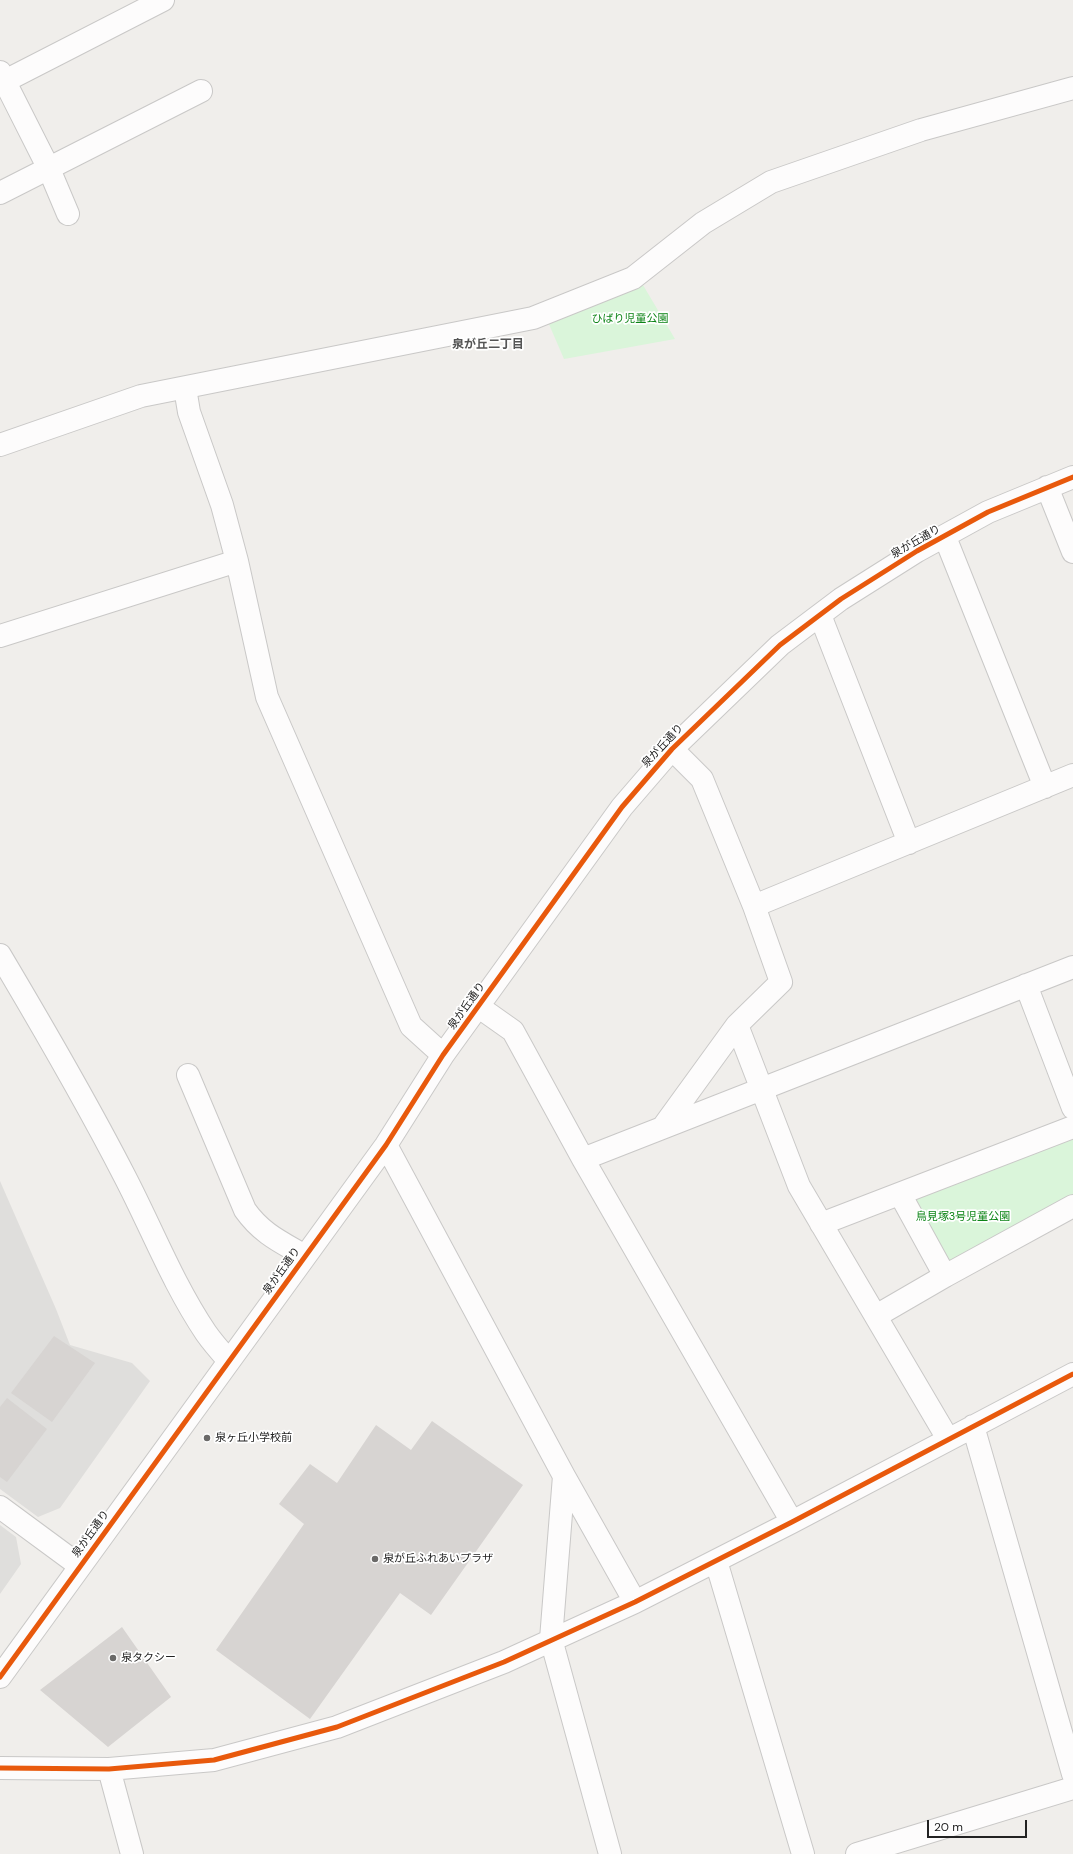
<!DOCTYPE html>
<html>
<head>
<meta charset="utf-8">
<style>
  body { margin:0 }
  #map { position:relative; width:1073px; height:1854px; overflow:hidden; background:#f0eeeb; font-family:"DM Sans",sans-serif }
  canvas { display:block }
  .scale { position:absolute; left:927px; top:1820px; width:100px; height:18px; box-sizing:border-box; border:2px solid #222; border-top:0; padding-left:5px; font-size:12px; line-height:14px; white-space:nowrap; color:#222; -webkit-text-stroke:3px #fff; paint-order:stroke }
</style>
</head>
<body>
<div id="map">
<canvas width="1073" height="1854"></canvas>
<div class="scale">20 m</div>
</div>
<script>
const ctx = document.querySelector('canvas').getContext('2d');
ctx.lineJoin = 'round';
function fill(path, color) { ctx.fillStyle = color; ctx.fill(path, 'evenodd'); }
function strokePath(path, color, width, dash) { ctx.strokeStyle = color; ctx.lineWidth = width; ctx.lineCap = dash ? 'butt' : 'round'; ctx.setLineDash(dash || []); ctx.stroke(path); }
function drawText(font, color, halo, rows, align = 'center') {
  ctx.font = font + ' "DM Sans","Noto Sans JP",sans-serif'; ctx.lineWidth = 3.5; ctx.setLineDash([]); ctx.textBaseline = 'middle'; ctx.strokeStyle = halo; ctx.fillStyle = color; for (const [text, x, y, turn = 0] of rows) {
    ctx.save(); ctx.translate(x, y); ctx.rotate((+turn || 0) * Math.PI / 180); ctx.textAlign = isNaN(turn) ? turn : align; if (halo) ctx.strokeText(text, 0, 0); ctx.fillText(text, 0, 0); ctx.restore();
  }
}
const residential = new Path2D(`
  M 0,1181 L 56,1309 L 70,1345 L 132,1363 L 150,1381 L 60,1508 L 38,1517 L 0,1489 Z
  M 0,1525 L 16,1537 L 21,1564 L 0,1594 Z`);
const park = new Path2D(`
  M 643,285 L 675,339 L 564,359 L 548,322 Z
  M 1073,1136 L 1073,1196 L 947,1266 L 912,1197 Z`);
const building = new Path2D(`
  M 54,1336 L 95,1363 L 52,1422 L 11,1393 Z
  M 7,1398 L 47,1429 L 7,1482 L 0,1477 L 0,1407 Z
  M 432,1421 L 523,1485 L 431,1615 L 400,1593 L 310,1719 L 216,1650 L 304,1524 L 279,1504 L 310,1464 L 337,1483 L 376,1425 L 411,1450 Z
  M 122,1627 L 171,1697 L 108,1747 L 40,1690 Z`);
const minor = new Path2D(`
  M 0,72 L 49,169 L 68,214
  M 5,81 L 163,0
  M 0,193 L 201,91
  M 185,388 L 189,412 L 222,505 L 237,561 L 267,697 L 411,1026 L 443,1055
  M 0,445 L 141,396 L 533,318 L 633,278 L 703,223 L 771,182 L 921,130 L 1073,88
  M 1047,487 L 1073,552
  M 945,537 L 1045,787
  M 820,615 L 909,843
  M 0,636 L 237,561
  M 672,749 L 702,779 L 754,906 L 781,982 L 737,1025 L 799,1186 L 948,1439
  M 754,906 L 1073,775
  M 0,955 C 44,1029 86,1101 125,1177 C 152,1229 173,1284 206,1333 C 213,1343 221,1352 229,1361
  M 1026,985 L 1073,1108
  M 479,1007 L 513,1031 L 583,1159 L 792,1522
  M 188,1075 L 245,1210 C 262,1234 281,1242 305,1256
  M 663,1127 L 737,1025
  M 386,1145 L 564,1476 L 635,1602
  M 583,1159 L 1073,967
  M 900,1194 L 945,1276 L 1073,1206
  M 821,1224 L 1073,1127
  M 876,1316 L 945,1276
  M 973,1426 L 1073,1774
  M 564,1476 L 551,1639 L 610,1854
  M 0,1507 L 80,1566
  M 716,1561 L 803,1854
  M 0,1677 L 386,1145 L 443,1055 L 622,807 L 672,749 L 780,645 L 841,599 L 917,551 L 988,512 L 1073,477
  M 0,1768 L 109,1769 L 214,1760 L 337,1727 L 504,1662 L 635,1602 L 792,1522 L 1073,1374
  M 109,1769 L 132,1854
  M 857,1854 L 1073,1788`);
const cycleway = new Path2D(`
  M 0,1677 L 386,1145 L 443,1055 L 622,807 L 672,749 L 780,645 L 841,599 L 917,551 L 988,512 L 1073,477
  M 0,1768 L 109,1769 L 214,1760 L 337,1727 L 504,1662 L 635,1602 L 792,1522 L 1073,1374`);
const markers = [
  [207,1438,4,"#6a6968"],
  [375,1559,4,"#6a6968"],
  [113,1658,4,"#6a6968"]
];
const parkNames = [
  ["ひばり児童公園",630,319],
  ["鳥見塚3号児童公園",963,1217]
];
const streetNames = [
  ["泉が丘通り",916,542,-30],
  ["泉が丘通り",663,746,-47],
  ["泉が丘通り",467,1006,-54],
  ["泉が丘通り",282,1271,-54],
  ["泉が丘通り",91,1534,-54]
];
const poiNames = [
  ["泉ヶ丘小学校前",215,1438],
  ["泉が丘ふれあいプラザ",383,1559],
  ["泉タクシー",121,1658]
];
const neighbourhoodNames = [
  ["泉が丘二丁目",488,345]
];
fill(residential, '#dfdedc');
fill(park, '#daf5da');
fill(building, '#d7d4d2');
strokePath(minor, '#c9c8c7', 24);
strokePath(minor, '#fdfcfc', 22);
strokePath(cycleway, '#e8590c', 5);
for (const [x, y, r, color] of markers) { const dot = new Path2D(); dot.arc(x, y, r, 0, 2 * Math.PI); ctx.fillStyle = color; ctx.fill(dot); strokePath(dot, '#fff', 1.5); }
drawText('11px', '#0c8416', '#fff', parkNames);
drawText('11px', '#222', '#fff', streetNames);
drawText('11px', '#222', '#fff', poiNames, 'left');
drawText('bold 12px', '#555', '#fff', neighbourhoodNames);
</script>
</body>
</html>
